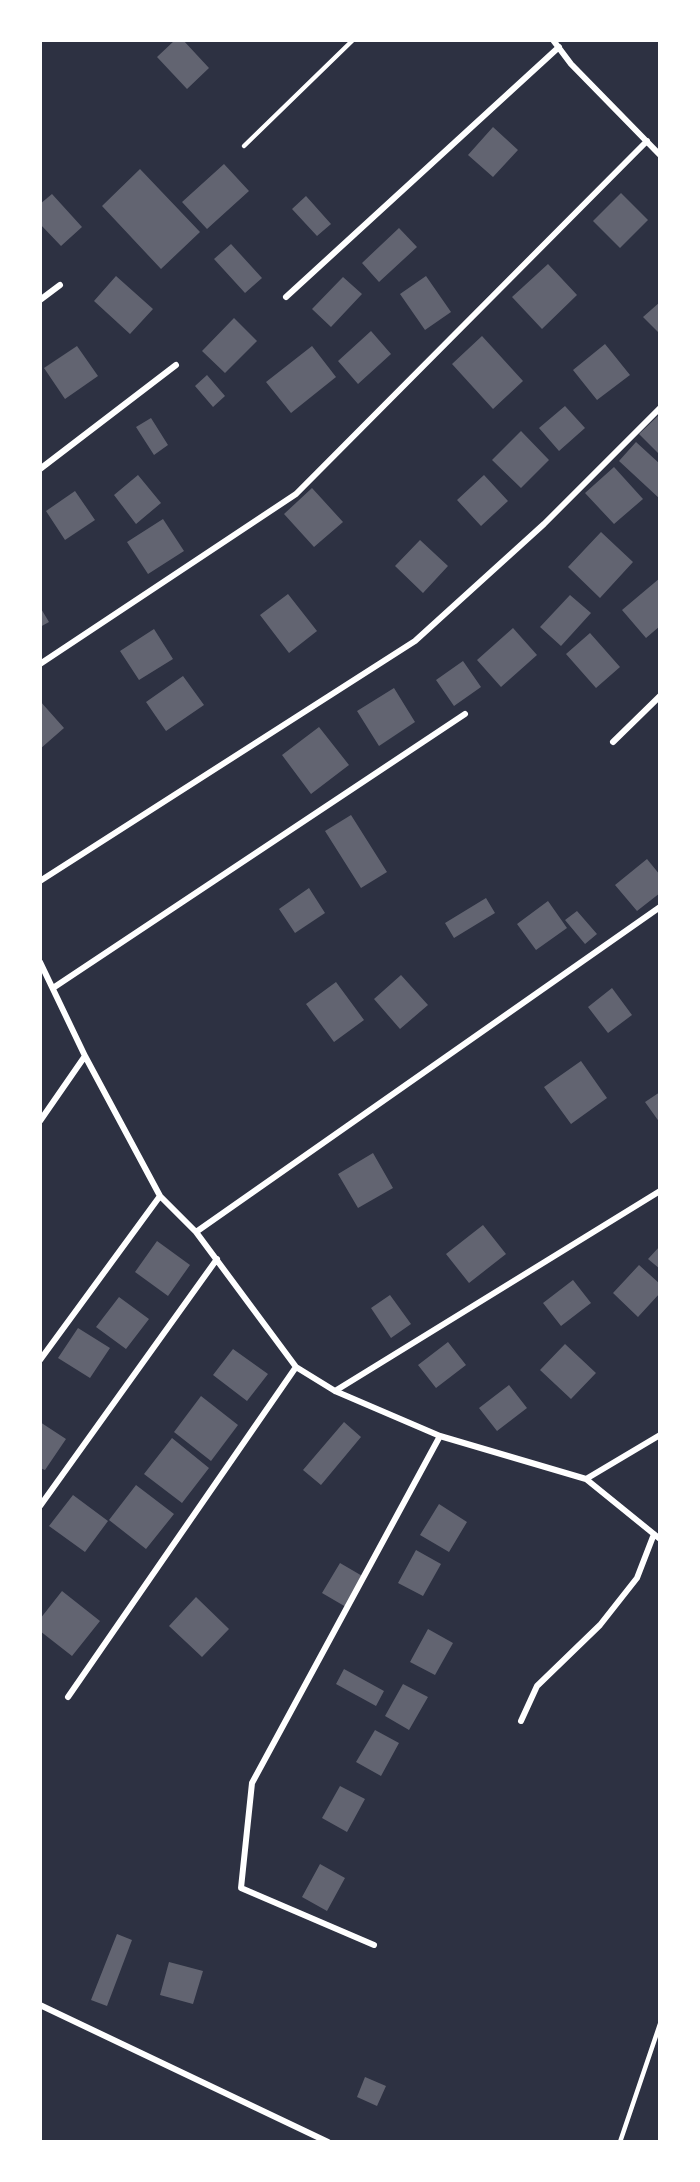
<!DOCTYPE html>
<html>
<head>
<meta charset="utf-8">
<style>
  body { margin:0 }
  #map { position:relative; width:700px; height:2182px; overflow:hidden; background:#2d3142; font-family:"Source Serif 4",serif }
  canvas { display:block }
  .frame { position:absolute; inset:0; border:42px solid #fff; pointer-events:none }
</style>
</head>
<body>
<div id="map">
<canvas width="700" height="2182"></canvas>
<div class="frame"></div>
</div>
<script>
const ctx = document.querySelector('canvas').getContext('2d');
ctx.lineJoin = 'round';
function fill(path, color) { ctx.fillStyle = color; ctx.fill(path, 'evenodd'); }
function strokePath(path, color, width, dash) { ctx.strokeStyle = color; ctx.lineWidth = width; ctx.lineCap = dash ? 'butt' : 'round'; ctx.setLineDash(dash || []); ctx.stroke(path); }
const building = new Path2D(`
  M 175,40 L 183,40 L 209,68 L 187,89 L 157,57 Z
  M 493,127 L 518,150 L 493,177 L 468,155 Z
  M 224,164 L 249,191 L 207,229 L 182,202 Z
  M 140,169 L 200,232 L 161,269 L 102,206 Z
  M 621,193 L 648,220 L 620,248 L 593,221 Z
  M 52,194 L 82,227 L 61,246 L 40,224 L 40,204 Z
  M 306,196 L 331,224 L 317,236 L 292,209 Z
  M 399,228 L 417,247 L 379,282 L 362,263 Z
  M 231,244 L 262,278 L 245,293 L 214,259 Z
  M 548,264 L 577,295 L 542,329 L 512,297 Z
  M 116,276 L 153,309 L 130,334 L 94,301 Z
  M 426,276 L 451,312 L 425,330 L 400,294 Z
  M 343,277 L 362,294 L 331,327 L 312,309 Z
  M 660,302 L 660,334 L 643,317 Z
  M 234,318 L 257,341 L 225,373 L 202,351 Z
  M 371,331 L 391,354 L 358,384 L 338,361 Z
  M 482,336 L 523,381 L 493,409 L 452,364 Z
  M 605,344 L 630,375 L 597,400 L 573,370 Z
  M 77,346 L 98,376 L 65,399 L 44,368 Z
  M 312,346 L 336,377 L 291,413 L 266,382 Z
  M 207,375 L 225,396 L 213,407 L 195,386 Z
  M 565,406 L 585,428 L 559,451 L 539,428 Z
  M 660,414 L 660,455 L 639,434 Z
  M 151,418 L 168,445 L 154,455 L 136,427 Z
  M 521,431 L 549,460 L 521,488 L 492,460 Z
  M 636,442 L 660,464 L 660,499 L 619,461 Z
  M 614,467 L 643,499 L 614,524 L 585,493 Z
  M 138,475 L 161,503 L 136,524 L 114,495 Z
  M 484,475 L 508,501 L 481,526 L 457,500 Z
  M 312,488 L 343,522 L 314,547 L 284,514 Z
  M 75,491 L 95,520 L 65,540 L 46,511 Z
  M 163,519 L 184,551 L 148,574 L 127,542 Z
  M 601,532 L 633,562 L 600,598 L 568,567 Z
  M 420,540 L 448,566 L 423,593 L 395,566 Z
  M 660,578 L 660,626 L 646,638 L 622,610 Z
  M 288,594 L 317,631 L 289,653 L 260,615 Z
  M 570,595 L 591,613 L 561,646 L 540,627 Z
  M 40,607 L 49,622 L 40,627 Z
  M 513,628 L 537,655 L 501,687 L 477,660 Z
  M 154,629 L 173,659 L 139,680 L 120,651 Z
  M 590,633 L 620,667 L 596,688 L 566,654 Z
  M 463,661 L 481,687 L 454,706 L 436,680 Z
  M 183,676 L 204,705 L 166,731 L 146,702 Z
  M 394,688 L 415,722 L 379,746 L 357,711 Z
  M 40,701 L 64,728 L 40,749 Z
  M 319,727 L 349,765 L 311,794 L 282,755 Z
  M 351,815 L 387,872 L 361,888 L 325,831 Z
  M 647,859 L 660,875 L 660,893 L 637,911 L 615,885 Z
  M 309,888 L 325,913 L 295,933 L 279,909 Z
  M 486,898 L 495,913 L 454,938 L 445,923 Z
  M 548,901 L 567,928 L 536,950 L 517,924 Z
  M 577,911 L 597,934 L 585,944 L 565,920 Z
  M 401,975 L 428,1005 L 400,1029 L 374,999 Z
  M 336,982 L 364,1020 L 334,1042 L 306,1004 Z
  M 612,988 L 632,1015 L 608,1033 L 588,1007 Z
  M 581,1061 L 607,1098 L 571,1124 L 544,1087 Z
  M 660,1092 L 660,1123 L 645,1102 Z
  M 373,1153 L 393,1188 L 358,1208 L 338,1174 Z
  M 483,1225 L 506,1254 L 469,1283 L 446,1254 Z
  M 157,1241 L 190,1265 L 168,1296 L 135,1272 Z
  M 660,1246 L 660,1269 L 648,1259 Z
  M 639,1265 L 660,1284 L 660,1293 L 638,1317 L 613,1293 Z
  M 573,1280 L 591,1303 L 561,1326 L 543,1303 Z
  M 390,1295 L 411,1324 L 391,1338 L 371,1308 Z
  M 119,1297 L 149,1319 L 126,1349 L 96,1327 Z
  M 78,1328 L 110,1348 L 90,1378 L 58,1358 Z
  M 448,1342 L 466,1365 L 436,1388 L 418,1365 Z
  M 565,1344 L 596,1373 L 571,1399 L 540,1370 Z
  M 233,1349 L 268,1374 L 247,1401 L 213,1375 Z
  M 509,1385 L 527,1408 L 497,1431 L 479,1408 Z
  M 201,1396 L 238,1425 L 211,1461 L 174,1432 Z
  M 40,1422 L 66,1439 L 45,1470 L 40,1468 Z
  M 344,1422 L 361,1437 L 321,1485 L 303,1470 Z
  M 172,1438 L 209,1468 L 182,1503 L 144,1474 Z
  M 136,1485 L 174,1514 L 146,1549 L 109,1520 Z
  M 73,1495 L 108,1521 L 85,1552 L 49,1526 Z
  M 439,1504 L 467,1522 L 449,1552 L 420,1535 Z
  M 416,1550 L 441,1564 L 423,1596 L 398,1583 Z
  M 340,1563 L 364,1577 L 346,1607 L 322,1593 Z
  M 62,1591 L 100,1621 L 72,1656 L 40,1631 L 40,1619 Z
  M 196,1597 L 229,1629 L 202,1657 L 169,1626 Z
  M 428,1629 L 453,1643 L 435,1675 L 410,1662 Z
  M 344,1669 L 384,1691 L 376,1706 L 336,1684 Z
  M 403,1684 L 428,1697 L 409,1730 L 385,1716 Z
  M 375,1730 L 399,1743 L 381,1776 L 356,1762 Z
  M 340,1786 L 365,1799 L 347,1832 L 322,1818 Z
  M 320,1864 L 345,1878 L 327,1911 L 302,1897 Z
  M 117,1934 L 132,1940 L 107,2006 L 91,2000 Z
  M 169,1962 L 203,1971 L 193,2004 L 160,1995 Z
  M 365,2077 L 386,2086 L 377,2106 L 357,2097 Z`);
const service = new Path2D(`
  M 244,146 L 353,40
  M 620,2142 L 660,2024`);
const minor = new Path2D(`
  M 553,40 L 571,64 L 660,155
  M 286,297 L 559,47
  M 40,300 L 60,285
  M 40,469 L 176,365
  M 40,664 L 296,494 L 647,141
  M 613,742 L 660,696
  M 40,881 L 415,641 L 544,524 L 660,408
  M 40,962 L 85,1056 L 160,1196 L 196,1232 L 296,1367 L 335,1391 L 440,1436 L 586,1479 L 660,1539
  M 53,988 L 465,714
  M 40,1121 L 85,1056
  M 196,1232 L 660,907
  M 40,1360 L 160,1196
  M 335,1391 L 660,1191
  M 586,1479 L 660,1435
  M 40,1506 L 217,1259
  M 68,1697 L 296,1367
  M 521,1721 L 537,1686 L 600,1625 L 637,1578 L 654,1534
  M 374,1945 L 241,1888 L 252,1783 L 440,1436
  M 40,2005 L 328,2142`);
fill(building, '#626471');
strokePath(service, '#fff', 4.5);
strokePath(minor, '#fff', 6);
</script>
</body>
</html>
